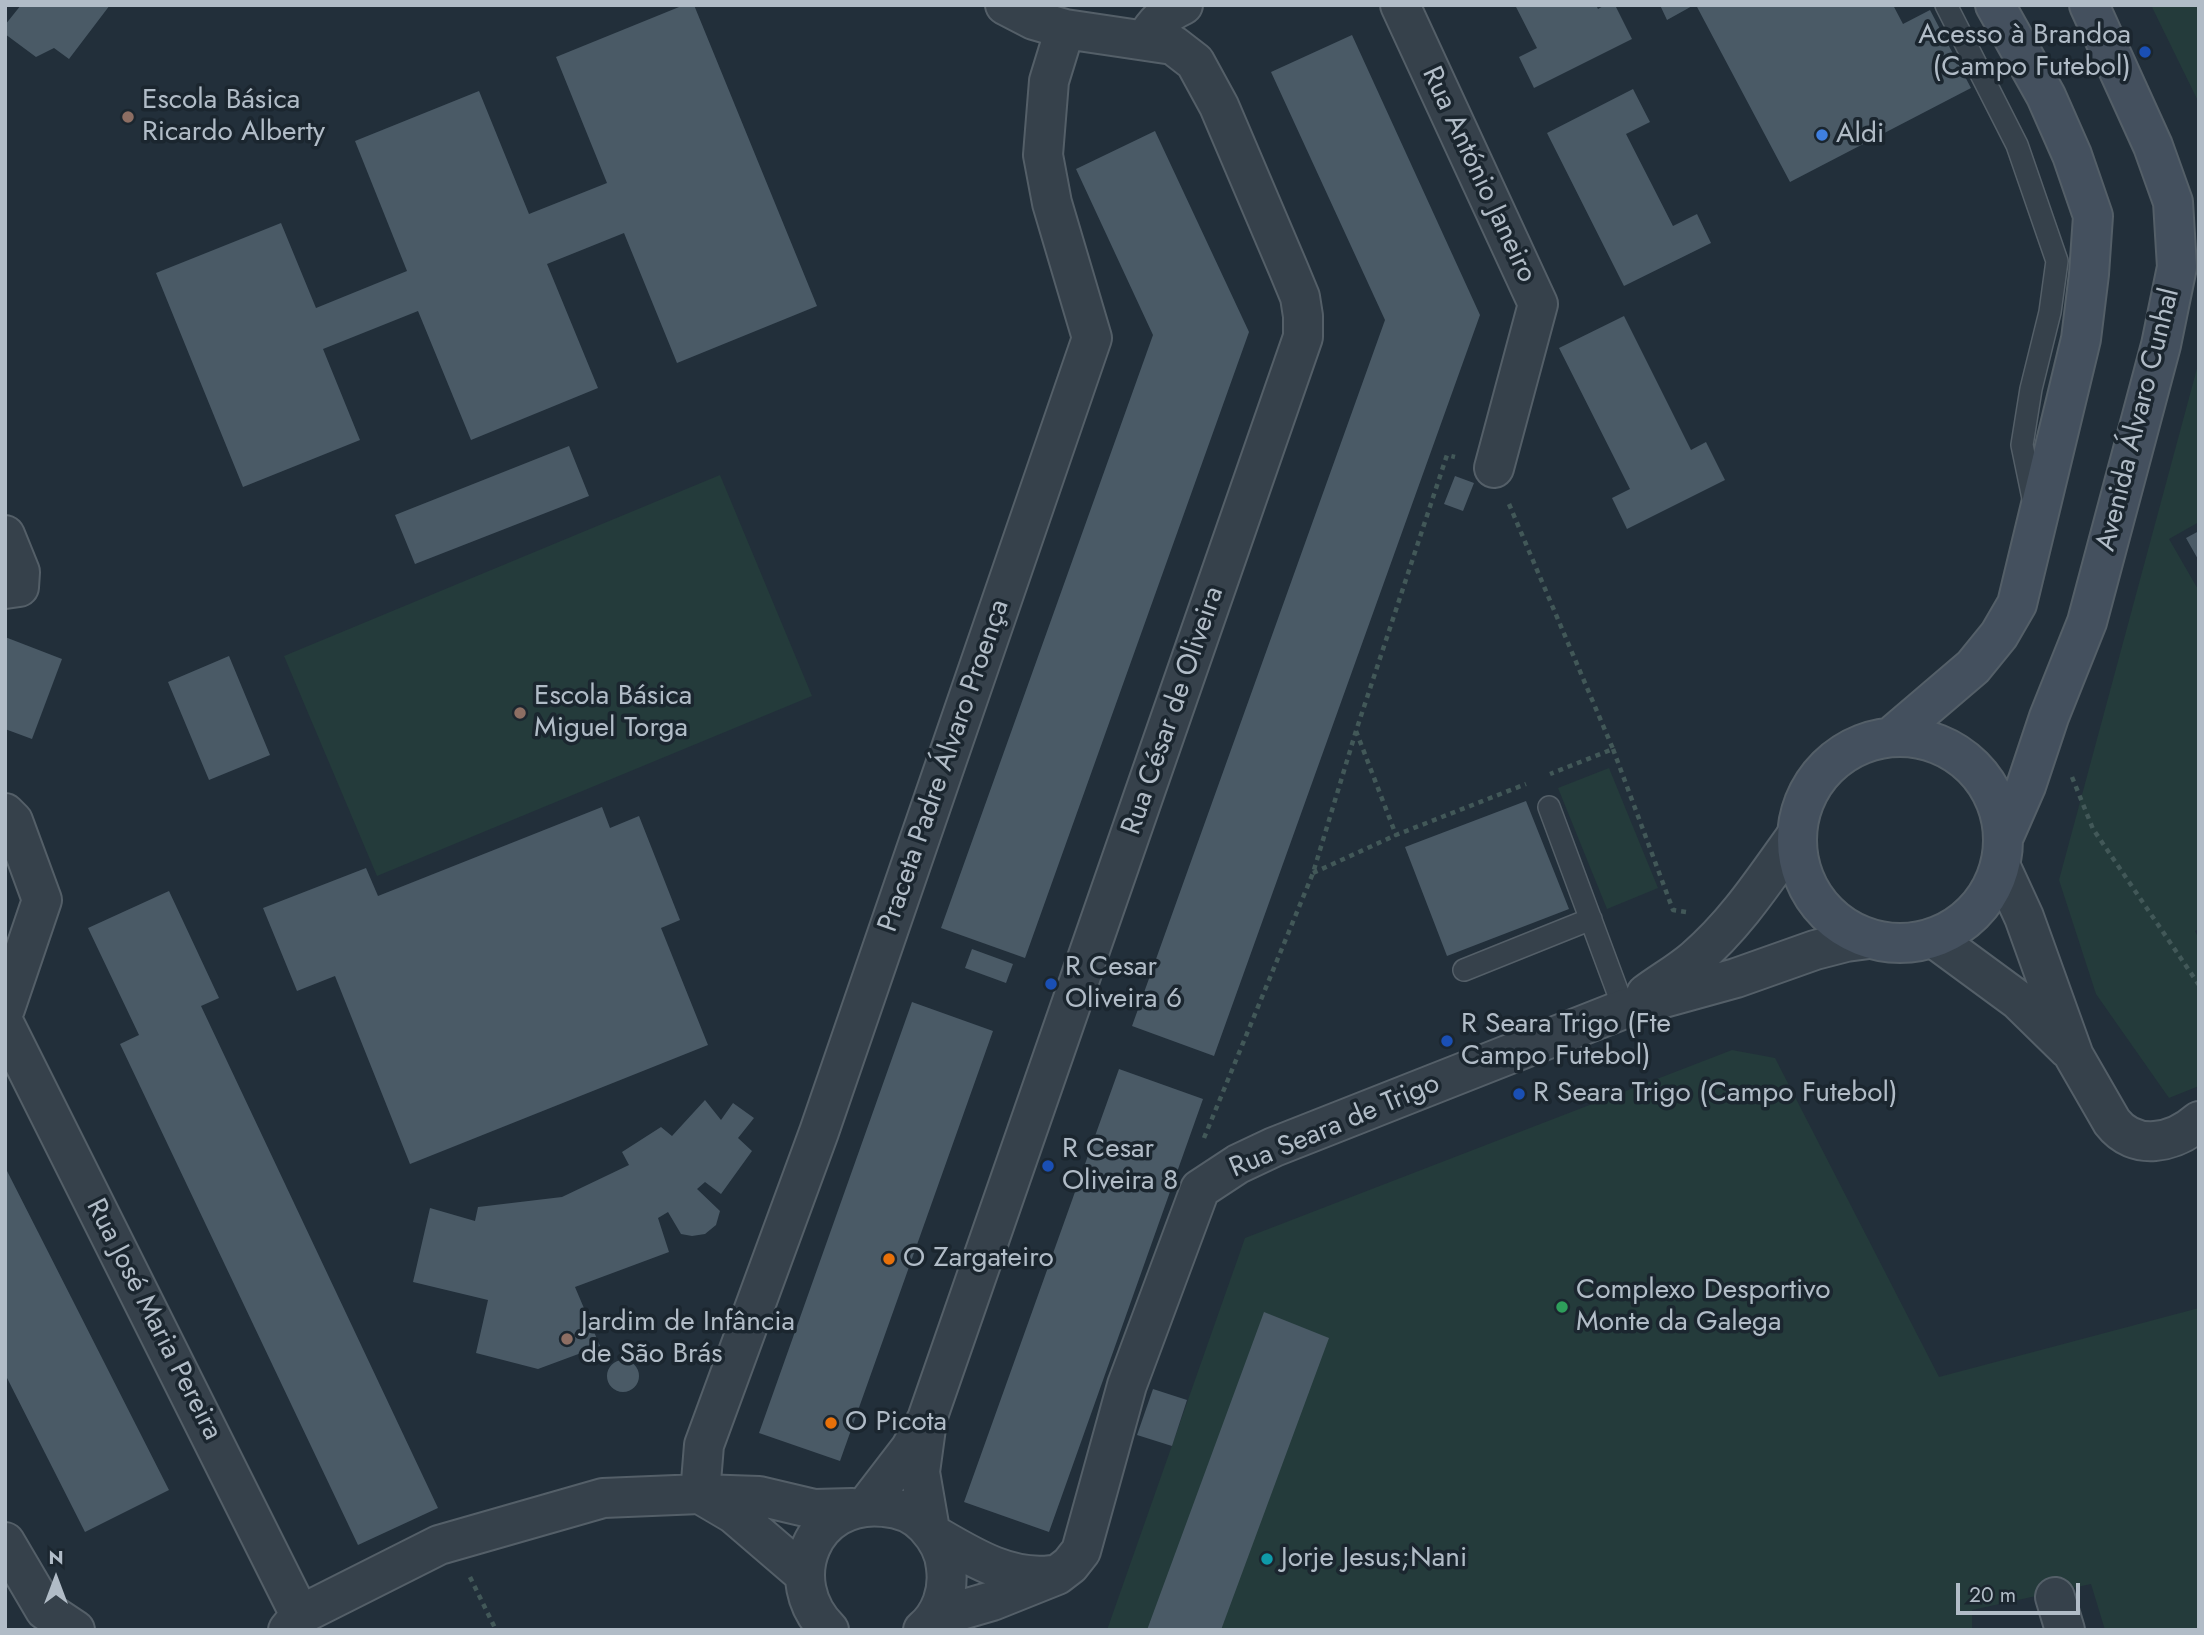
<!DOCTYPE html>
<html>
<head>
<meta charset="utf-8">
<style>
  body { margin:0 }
  #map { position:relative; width:2204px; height:1635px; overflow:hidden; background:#222f3a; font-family:Jost,sans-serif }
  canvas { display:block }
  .frame { position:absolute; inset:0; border:7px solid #b1bcc7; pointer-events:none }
  .north { position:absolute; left:21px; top:1544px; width:70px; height:70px; -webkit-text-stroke:5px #1b262f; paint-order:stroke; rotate:0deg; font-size:19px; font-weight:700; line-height:28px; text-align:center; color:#b1bcc7 }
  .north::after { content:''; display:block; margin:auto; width:24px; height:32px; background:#b1bcc7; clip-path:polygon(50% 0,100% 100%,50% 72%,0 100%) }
  .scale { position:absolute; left:1956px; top:1583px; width:124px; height:32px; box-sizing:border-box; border:4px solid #b1bcc7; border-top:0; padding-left:9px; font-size:21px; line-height:24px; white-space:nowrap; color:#b1bcc7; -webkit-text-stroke:5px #1b262f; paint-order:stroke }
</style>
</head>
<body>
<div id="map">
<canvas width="2204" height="1635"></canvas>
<div class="frame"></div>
<div class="north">N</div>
<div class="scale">20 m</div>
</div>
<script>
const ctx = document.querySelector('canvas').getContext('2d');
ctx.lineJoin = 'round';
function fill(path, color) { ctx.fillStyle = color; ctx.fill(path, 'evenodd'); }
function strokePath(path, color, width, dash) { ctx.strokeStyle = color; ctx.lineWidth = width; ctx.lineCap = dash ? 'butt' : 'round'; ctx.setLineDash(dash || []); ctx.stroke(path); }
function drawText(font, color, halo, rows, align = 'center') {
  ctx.font = font + ' Jost,sans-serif'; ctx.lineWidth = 7; ctx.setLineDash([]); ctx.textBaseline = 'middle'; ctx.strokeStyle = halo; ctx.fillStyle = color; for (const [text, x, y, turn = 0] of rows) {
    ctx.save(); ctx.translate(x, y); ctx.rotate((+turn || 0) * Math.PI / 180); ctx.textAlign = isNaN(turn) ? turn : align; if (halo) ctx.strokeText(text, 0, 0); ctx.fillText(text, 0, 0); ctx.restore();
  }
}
const green = new Path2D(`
  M 2151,5 L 2199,5 L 2199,103 Z
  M 2199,361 L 2199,522 L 2169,539 L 2199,591 L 2199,929 L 2195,931 L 2199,939 L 2199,1086 L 2169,1098 L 2096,994 L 2059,880 Z
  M 720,475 L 812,696 L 377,876 L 284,656 Z
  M 1609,768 L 1658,888 L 1607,909 L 1558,788 Z
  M 1732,1050 L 1775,1058 L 1939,1377 L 2199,1308 L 2199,1630 L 2105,1630 L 2091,1584 L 1972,1610 L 1972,1630 L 1107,1630 L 1245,1238 Z`);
const building = new Path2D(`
  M 21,5 L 110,5 L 69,59 L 54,48 L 36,57 L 5,34 L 5,25 Z
  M 684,5 L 694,5 L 817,306 L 677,363 L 624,233 L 547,264 L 598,388 L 471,440 L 418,311 L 323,349 L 360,440 L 243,487 L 156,273 L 281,223 L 316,308 L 407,271 L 355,141 L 479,91 L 529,214 L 607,183 L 556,57 Z
  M 1515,5 L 1596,5 L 1598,9 L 1605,5 L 1615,5 L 1632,39 L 1534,88 L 1519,57 L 1537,48 Z
  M 1660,5 L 1694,5 L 1667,20 Z
  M 1696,5 L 1893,5 L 1903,24 L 1930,10 L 1971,88 L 1790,182 Z
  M 1352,35 L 1480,315 L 1214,1056 L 1132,1026 L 1385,320 L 1271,72 Z
  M 1633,89 L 1650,122 L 1626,134 L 1673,226 L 1697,214 L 1711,243 L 1624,286 L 1547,133 Z
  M 1155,131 L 1249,332 L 1025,958 L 941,928 L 1153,335 L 1076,169 Z
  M 1624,316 L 1691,450 L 1706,442 L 1725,480 L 1627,529 L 1612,498 L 1630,489 L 1559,348 Z
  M 569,446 L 589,496 L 415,564 L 395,515 Z
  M 1455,476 L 1474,483 L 1463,511 L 1444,504 Z
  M 2199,531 L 2199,561 L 2186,538 Z
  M 5,637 L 62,659 L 32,739 L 5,729 Z
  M 229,656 L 270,755 L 209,780 L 168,682 Z
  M 1526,801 L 1569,909 L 1447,956 L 1405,847 Z
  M 602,807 L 610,828 L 639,816 L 680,920 L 661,928 L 708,1045 L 410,1164 L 335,976 L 297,991 L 263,908 L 366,868 L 378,896 Z
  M 169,891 L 219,998 L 201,1006 L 438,1508 L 358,1545 L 120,1044 L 139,1035 L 88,928 Z
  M 972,949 L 1013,964 L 1006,983 L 965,968 Z
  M 912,1002 L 993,1031 L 840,1461 L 759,1433 Z
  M 1119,1069 L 1203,1099 L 1049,1532 L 964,1502 Z
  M 705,1100 L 721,1120 L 733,1103 L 754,1118 L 738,1138 L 752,1151 L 721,1194 L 705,1182 L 697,1189 L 720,1211 L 716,1225 L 705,1234 L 692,1236 L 681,1234 L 668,1212 L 658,1218 L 669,1252 L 575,1287 L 600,1346 L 538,1369 L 476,1353 L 488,1300 L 413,1282 L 430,1208 L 475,1221 L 478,1207 L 562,1197 L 629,1165 L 622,1152 L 661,1127 L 672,1136 Z
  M 5,1167 L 169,1490 L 85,1532 L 5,1374 Z
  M 1264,1312 L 1329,1338 L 1221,1630 L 1147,1630 Z
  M607 1376a16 16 0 1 1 32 0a16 16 0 1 1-32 0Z
  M 1153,1389 L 1187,1400 L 1172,1446 L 1137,1435 Z`);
const path = new Path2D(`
  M 1509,504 L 1613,749 L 1550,774
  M 1356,731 L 1396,835 L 1526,784
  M 1613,749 L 1673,910 L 1686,912
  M 2072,777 L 2093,829 L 2199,985
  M 1313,873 L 1396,835
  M 1204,1138 L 1313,873 L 1356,731 L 1447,455 L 1455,457
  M 470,1577 L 496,1630`);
const lane = new Path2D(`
  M 1946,5 L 2017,145 L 2057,261 L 2050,312 L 2031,389 L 2022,445 L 2034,503
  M 1549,807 L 1624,1009
  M 1464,970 L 1591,919`);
const street = new Path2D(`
  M 1400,5 L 1538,304 L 1494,468
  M 1145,40 C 1155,23 1164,14 1183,5
  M 5,535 L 20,572 L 19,587 L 5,589
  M 5,813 L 13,821 L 42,900 L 5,1009
  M 2001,867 L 2024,917 L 2074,1056 L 2112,1122 C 2135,1152 2174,1143 2199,1121
  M 1935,939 L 2018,1000 L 2068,1049
  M 1646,994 C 1662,982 1680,972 1695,959 C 1736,924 1765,879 1796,836
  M 5,1025 L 300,1615
  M 926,1428 L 920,1472 L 930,1530
  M 700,1494 L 704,1445 L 819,1132 L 1092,338 L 1052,203 L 1043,155 L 1049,81 L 1065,29
  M 700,1494 L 734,1514 L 805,1575
  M 867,1505 L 910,1449 L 927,1419 L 1303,337 L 1303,316 L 1300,297 L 1288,268 L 1219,106 L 1195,62 L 1173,45 L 1065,29 L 1034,20 L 1005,5
  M 936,1536 C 972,1557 1009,1580 1051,1575
  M 5,1542 L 45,1610 L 75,1630
  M 2055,1597 L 2065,1630
  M 929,1625 L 954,1612 L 992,1601 L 1057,1575 L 1070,1565 L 1081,1551 L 1127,1385 L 1200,1189 L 1238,1164 L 1274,1147 L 1624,1009 L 1736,978 L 1815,950 L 1846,942 L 1869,939
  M 288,1630 L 300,1615 L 439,1545 L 603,1498 L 700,1494 L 759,1496 L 814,1509 L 852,1508
  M 829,1630 C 779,1581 812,1499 884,1507 C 900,1508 914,1513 926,1526 C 937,1538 945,1551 946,1568 C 949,1591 941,1615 923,1630`);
const secondary = new Path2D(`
  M1797 840a103 103 0 1 1 206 0a103 103 0 1 1-206 0Z
  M 1891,737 L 1973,667 L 1999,635 L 2017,604 L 2081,339 L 2089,274 L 2093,216 L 2072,155 L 2046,96 L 1995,5
  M 2005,834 L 2026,786 L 2049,717 L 2087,622 L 2161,345 L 2177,267 L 2173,202 L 2153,146 L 2089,5`);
const markers = [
  [2145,52,7,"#1a4fb4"],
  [128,117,7,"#8d6e63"],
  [1822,135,7,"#3f7fe0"],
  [520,713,7,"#8d6e63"],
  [1051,984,7,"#1a4fb4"],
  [1447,1041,7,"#1a4fb4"],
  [1519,1094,7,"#1a4fb4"],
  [1048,1166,7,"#1a4fb4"],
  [889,1259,7,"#e8710a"],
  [1562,1307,7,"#2e9e5b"],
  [567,1339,7,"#8d6e63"],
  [831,1423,7,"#e8710a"],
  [1267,1559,7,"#0f9aa8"]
];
const poiNames = [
  ["Acesso à Brandoa",2131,36,"right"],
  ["(Campo Futebol)",2131,68,"right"],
  ["Escola Básica",142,101],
  ["Ricardo Alberty",142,133],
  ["Aldi",1836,135],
  ["Escola Básica",534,697],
  ["Miguel Torga",534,729],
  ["R Cesar",1065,968],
  ["Oliveira 6",1065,1000],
  ["R Seara Trigo (Fte",1461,1025],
  ["Campo Futebol)",1461,1057],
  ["R Seara Trigo (Campo Futebol)",1533,1094],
  ["R Cesar",1062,1150],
  ["Oliveira 8",1062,1182],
  ["O Zargateiro",903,1259],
  ["Complexo Desportivo",1576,1291],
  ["Monte da Galega",1576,1323],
  ["Jardim de Infância",581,1323],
  ["de São Brás",581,1355],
  ["O Picota",845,1423],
  ["Jorje Jesus;Nani",1281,1559]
];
const streetNames = [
  ["Rua António Janeiro",1478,175,65],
  ["Avenida Álvaro Cunhal",2139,420,-76],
  ["Rua César de Oliveira",1174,711,-71],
  ["Praceta Padre Álvaro Proença",945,766,-71],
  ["Rua Seara de Trigo",1335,1127,-23],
  ["Rua José Maria Pereira",153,1320,63]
];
fill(green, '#243b3b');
fill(building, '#4a5a66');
strokePath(lane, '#545f68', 24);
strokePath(street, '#545f68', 42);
strokePath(secondary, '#545f68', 42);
strokePath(path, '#425858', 4.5, [5, 5]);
strokePath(lane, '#36414b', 21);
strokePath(street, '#36414b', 38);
strokePath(secondary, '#44505e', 38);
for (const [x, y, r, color] of markers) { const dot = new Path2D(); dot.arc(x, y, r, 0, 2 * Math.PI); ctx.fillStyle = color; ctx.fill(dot); strokePath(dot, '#1b262f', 2.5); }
drawText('28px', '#b1bcc7', '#1b262f', poiNames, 'left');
drawText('28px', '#b1bcc7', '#1b262f', streetNames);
</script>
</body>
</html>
